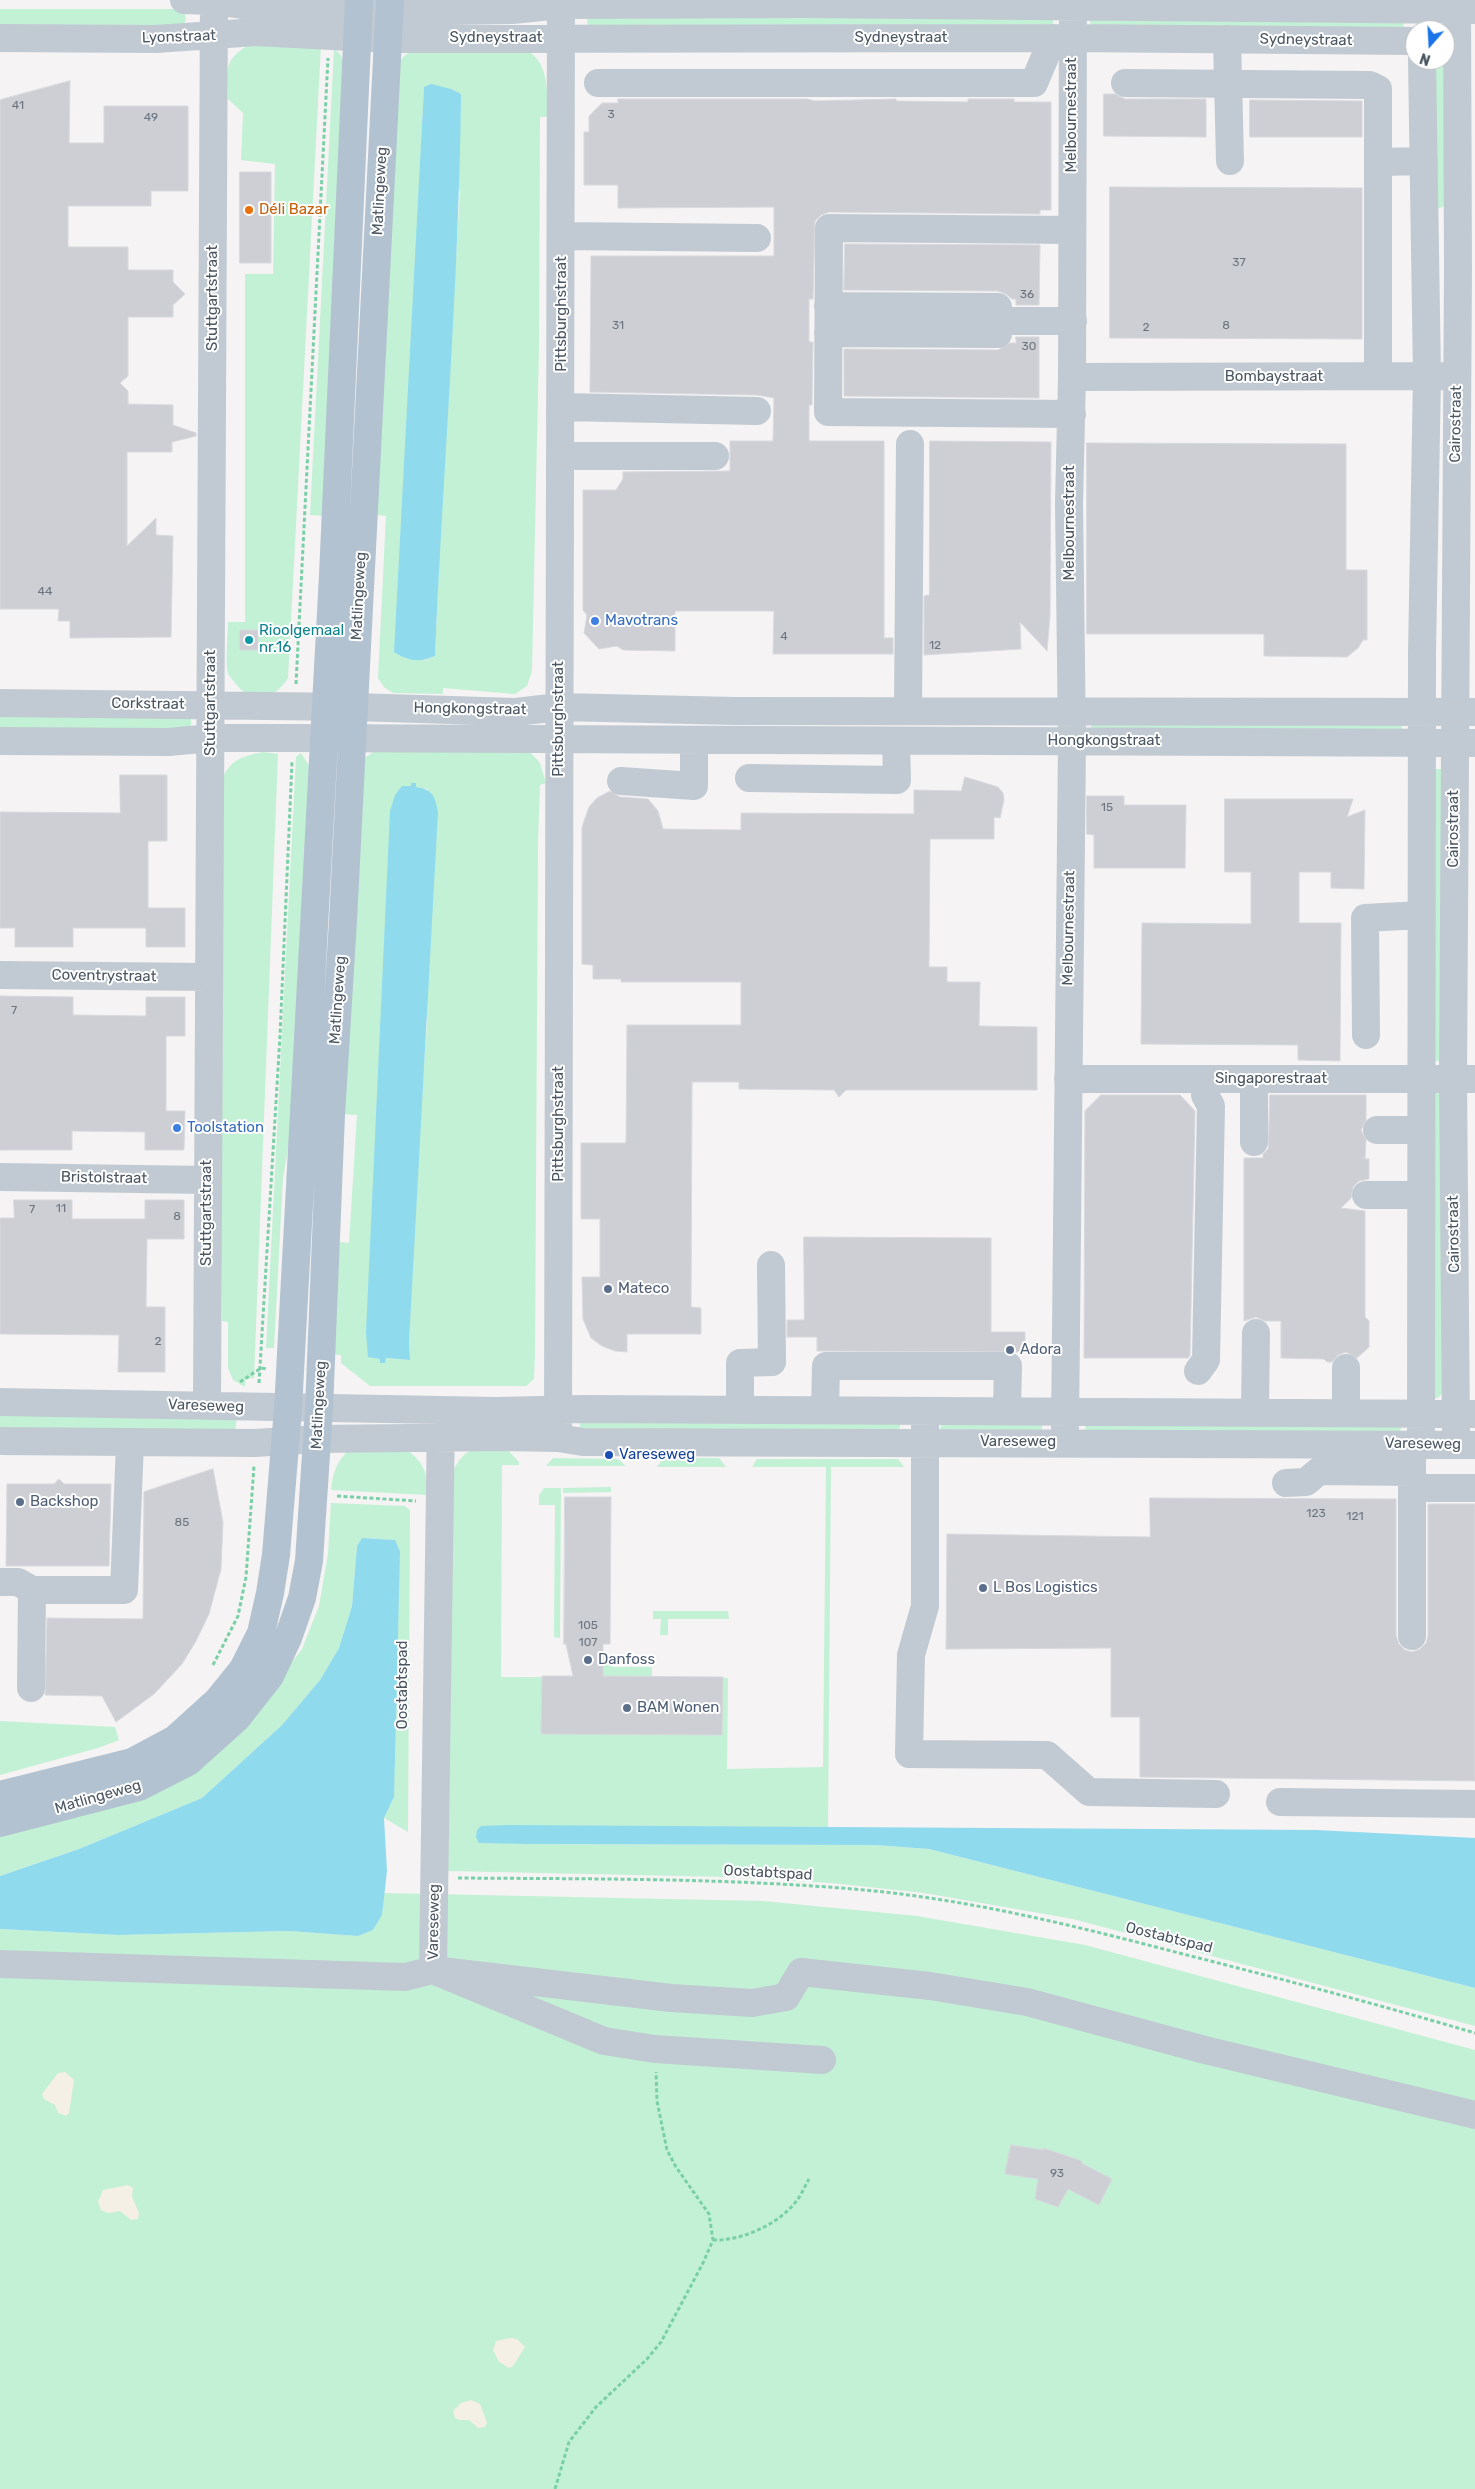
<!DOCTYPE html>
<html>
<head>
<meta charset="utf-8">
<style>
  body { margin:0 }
  #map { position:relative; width:1475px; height:2489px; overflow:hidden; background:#f5f3f3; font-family:Rubik,sans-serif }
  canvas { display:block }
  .north { position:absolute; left:1405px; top:20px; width:50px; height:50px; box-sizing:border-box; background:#fff; border:1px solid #b7bbc0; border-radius:50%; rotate:199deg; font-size:14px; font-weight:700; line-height:20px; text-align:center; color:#4a5661 }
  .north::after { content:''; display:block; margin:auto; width:18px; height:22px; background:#1a73e8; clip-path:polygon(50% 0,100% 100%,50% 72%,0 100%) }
</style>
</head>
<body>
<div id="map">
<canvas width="1475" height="2489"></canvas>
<div class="north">N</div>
</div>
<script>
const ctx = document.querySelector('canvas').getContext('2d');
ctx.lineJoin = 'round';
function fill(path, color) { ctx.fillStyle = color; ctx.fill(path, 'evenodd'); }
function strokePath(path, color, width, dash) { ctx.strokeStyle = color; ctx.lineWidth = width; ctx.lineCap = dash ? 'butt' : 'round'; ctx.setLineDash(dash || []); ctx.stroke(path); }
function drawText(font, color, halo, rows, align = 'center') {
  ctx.font = font + ' Rubik,sans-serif'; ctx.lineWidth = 4; ctx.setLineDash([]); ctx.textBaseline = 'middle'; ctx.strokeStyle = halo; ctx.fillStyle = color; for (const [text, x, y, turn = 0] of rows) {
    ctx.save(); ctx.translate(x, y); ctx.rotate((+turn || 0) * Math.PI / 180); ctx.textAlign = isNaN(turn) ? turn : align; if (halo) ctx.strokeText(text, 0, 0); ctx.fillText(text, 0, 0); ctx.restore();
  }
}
const green = new Path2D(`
  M 0,9 L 176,9 L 182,10 C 187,17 187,21 182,27 L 0,30 Z
  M 589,16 L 1049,17 L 1053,20 L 1053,25 L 588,28 L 587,20 Z
  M 1093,18 L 1403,20 L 1404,28 L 1091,26 L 1090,21 Z
  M 252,43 L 321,45 L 288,678 C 275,700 251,704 235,683 C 233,680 229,676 228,673 C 225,661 228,635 228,622 L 245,622 L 245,274 L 273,274 L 275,164 L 241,160 L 243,113 L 228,99 C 228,68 222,60 252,43 Z
  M 421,45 L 521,47 C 551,61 546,88 548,117 L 540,117 L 539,345 L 532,671 L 527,686 L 515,694 L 443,688 L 443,694 L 393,693 L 384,687 L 378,678 L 386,516 L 371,514 L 398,64 L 404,56 ZM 424,87 L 460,192 L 442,485 L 435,656 L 424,661 L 416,254 Z
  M 334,49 L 340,54 L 345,65 L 325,516 L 310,515 Z
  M 1436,60 L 1442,60 L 1447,64 L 1446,206 L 1432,210 Z
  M 0,712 L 191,718 L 191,725 L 188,730 L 0,733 Z
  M 1402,722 L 1402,730 L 1092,729 L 1090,723 Z
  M 380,747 L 531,753 L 540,763 L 546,783 L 540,785 L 538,842 L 535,1353 L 534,1379 L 526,1386 L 370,1386 L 341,1363 L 341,1355 L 327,1354 L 340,1242 L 349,1243 L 357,1115 L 339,1114 L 361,768 L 366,757 ZM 411,783 L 416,783 L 416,787 L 428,789 L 427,1024 L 416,1182 L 409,1342 L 410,1360 L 385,1358 L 380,1363 Z
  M 263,752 L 278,754 L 254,1378 L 245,1379 L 245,1387 L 233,1380 L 228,1368 L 228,1322 L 222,1321 L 217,895 L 221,780 C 232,759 240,757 263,752 Z
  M 301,753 L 311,769 L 293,1120 L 283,1178 L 274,1348 L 266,1348 L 296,757 Z
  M 1433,769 L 1443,769 L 1440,1061 L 1432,1061 Z
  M 1433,1092 L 1443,1095 L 1444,1391 L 1438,1398 L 1432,1398 Z
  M 0,1415 L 237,1418 L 235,1431 L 0,1435 Z
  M 581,1421 L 898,1422 L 900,1425 L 899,1432 L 579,1428 Z
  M 943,1422 L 1042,1423 L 1042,1431 L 940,1429 Z
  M 1086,1423 L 1401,1427 L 1400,1433 L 1085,1431 Z
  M 503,1445 L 519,1462 L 519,1465 L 502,1465 L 501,1677 L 728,1678 L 727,1769 L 823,1767 L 826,1467 L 752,1467 L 757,1459 L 898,1459 L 904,1467 L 831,1467 L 828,1829 L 482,1826 L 529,1844 L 874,1845 L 929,1849 L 1475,1988 L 1475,2026 L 1073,1919 L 924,1893 L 831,1883 L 729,1877 L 448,1871 L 452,1473 C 464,1447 476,1447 503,1445 Z
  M 406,1449 C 424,1463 427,1471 428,1495 L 331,1490 C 333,1473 336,1462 349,1450 Z
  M 553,1458 L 618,1459 L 626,1466 L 546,1466 Z
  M 663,1458 L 719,1458 L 726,1467 L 657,1467 Z
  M 611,1487 L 611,1492 L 563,1493 L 563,1488 Z
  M 544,1488 L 561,1488 L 560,1638 L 554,1637 L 555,1505 L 539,1505 L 539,1495 Z
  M 331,1503 L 405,1506 L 410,1510 L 408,1832 L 384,1818 L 394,1797 L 395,1540 L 362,1538 L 357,1546 L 352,1606 L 339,1648 L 320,1680 L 282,1725 L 202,1798 L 79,1849 L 0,1876 L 0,1833 L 268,1694 L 302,1649 L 319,1606 L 328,1554 Z
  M 653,1611 L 728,1611 L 729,1619 L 668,1619 L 668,1635 L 660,1635 L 661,1619 L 653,1619 Z
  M 612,1660 L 612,1667 L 652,1667 L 652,1676 L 603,1676 L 603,1661 Z
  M 0,1721 L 115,1727 L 119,1740 L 98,1748 L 0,1775 Z
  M 383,1893 L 763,1901 L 917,1916 L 1085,1945 L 1475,2050 L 1475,2489 L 0,2489 L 0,1929 L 119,1935 L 289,1931 L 358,1936 L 373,1930 L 382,1915 Z`);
const sand = new Path2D(`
  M 65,2072 L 74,2080 L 69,2113 L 66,2116 L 58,2113 L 55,2105 L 44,2099 L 42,2094 L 58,2073 Z
  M 128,2185 L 133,2188 L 132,2197 L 139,2213 L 138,2219 L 131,2220 L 120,2211 L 108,2213 L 101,2210 L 98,2202 L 103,2190 Z
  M 510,2338 L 517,2339 L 525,2347 L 513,2366 L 509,2368 L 499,2362 L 493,2350 L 496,2341 Z
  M 471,2400 L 480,2404 L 487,2423 L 485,2427 L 478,2428 L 469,2420 L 459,2420 L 455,2418 L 453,2411 L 461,2403 Z`);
const water = new Path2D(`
  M 431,84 L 451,89 L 461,94 C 459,282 443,469 435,656 C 420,663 408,661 394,652 L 424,87 Z
  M 411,783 L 416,783 L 416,787 C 433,789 435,797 438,812 L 409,1342 L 410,1360 L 386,1358 L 385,1363 L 380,1363 L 380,1359 L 368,1357 L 366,1332 L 390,811 L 395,795 L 402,786 L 411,786 Z
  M 362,1538 L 395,1540 L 400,1552 L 394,1797 L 384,1818 L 387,1871 L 382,1915 L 373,1930 L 358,1936 L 289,1931 L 119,1935 L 0,1929 L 0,1876 L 79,1849 L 202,1798 L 282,1725 L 320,1680 L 339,1648 L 352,1606 L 357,1546 Z
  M 508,1825 L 1316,1830 L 1475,1838 L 1475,1988 L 929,1849 L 874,1845 L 529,1844 L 479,1843 L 476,1837 L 477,1830 L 481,1826 Z`);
const building = new Path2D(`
  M 70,81 L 69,143 L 104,143 L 104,106 L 188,106 L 188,191 L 151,191 L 151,206 L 68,206 L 68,247 L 128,247 L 128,270 L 173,270 L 173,282 L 185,294 L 173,305 L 173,317 L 128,317 L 128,376 L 120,383 L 128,391 L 128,404 L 173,405 L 173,425 L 196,433 L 196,436 L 172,442 L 172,452 L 127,452 L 127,546 L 156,518 L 156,535 L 173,536 L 171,637 L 70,638 L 70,621 L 58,621 L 59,609 L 0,609 L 0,100 Z
  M 1104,94 L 1115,94 L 1125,99 L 1206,99 L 1206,137 L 1104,136 Z
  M 618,99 L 807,99 L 815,101 L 896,99 L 896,101 L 968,102 L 968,99 L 1014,99 L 1014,102 L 1051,102 L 1051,210 L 1040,210 L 1040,214 L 829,212 L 821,215 L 815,221 L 813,299 L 809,299 L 809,342 L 813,342 L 812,405 L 809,405 L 809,441 L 884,441 L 884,638 L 893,638 L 893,654 L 773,654 L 774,611 L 675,611 L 675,651 L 623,650 L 617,646 L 599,649 L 584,633 L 587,615 L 583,610 L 583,490 L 616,490 L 623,479 L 623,472 L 730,471 L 730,441 L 773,441 L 774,398 L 757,395 L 590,392 L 591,256 L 774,256 L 774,207 L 618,208 L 618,185 L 584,185 L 584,132 L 589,132 L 589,116 L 602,103 L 618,103 Z
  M 1250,100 L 1362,101 L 1362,137 L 1250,137 Z
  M 240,172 L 271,172 L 271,263 L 240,263 Z
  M 1110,187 L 1362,188 L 1362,339 L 1110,338 Z
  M 845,244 L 1040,245 L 1039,305 L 1016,305 L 1016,299 L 1012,299 L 1006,294 L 998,291 L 844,290 Z
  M 1016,337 L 1039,337 L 1039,398 L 844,396 L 844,349 L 998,350 L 1010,343 L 1016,343 Z
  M 930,441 L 1051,442 L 1050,616 L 1047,651 L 1020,622 L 1021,649 L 924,655 L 924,596 L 929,595 Z
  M 1087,443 L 1346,444 L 1346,570 L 1367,570 L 1367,640 L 1363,640 L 1358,648 L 1347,657 L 1264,656 L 1264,634 L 1087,634 Z
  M 240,630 L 258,630 L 258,650 L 240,650 Z
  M 120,775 L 167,775 L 167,841 L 148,841 L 148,908 L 185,908 L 185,947 L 146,947 L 146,928 L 73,928 L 73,947 L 15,947 L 15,928 L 0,928 L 0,812 L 120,813 Z
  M 965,777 L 998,787 L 1003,793 L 1004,800 L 1000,818 L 994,817 L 994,839 L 930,839 L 929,967 L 947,967 L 947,982 L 980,982 L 979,1026 L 1037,1027 L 1037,1090 L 846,1090 L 839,1097 L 834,1090 L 739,1089 L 739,1082 L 692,1082 L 691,1307 L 701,1308 L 701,1334 L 627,1334 L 627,1352 L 615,1351 L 602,1346 L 591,1338 L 583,1319 L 582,1277 L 600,1277 L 600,1219 L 581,1219 L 581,1143 L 626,1143 L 627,1025 L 741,1025 L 741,982 L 621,982 L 621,979 L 593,979 L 593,965 L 582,964 L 582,827 L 589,807 L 597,798 L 610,791 L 620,797 L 648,799 L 658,811 L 663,829 L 741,830 L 741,813 L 914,814 L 914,790 L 961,791 Z
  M 1087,796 L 1124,796 L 1124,805 L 1186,805 L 1185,868 L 1094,868 L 1094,835 L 1087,834 Z
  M 1225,799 L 1353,799 L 1347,817 L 1365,810 L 1364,889 L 1331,888 L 1331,872 L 1299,872 L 1299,923 L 1341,923 L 1340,1061 L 1298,1060 L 1298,1045 L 1141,1044 L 1142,923 L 1251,924 L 1251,872 L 1225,872 Z
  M 0,996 L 73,997 L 73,1015 L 146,1016 L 146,997 L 185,997 L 185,1036 L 166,1036 L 166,1111 L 185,1111 L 184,1150 L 145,1150 L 145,1132 L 72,1131 L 72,1150 L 0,1150 Z
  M 1101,1095 L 1180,1095 L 1195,1111 L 1190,1355 L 1188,1358 L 1084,1358 L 1085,1111 Z
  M 1270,1095 L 1366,1095 L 1366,1120 L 1361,1130 L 1366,1140 L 1365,1159 L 1369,1159 L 1369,1179 L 1359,1181 L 1353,1187 L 1351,1198 L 1341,1208 L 1365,1211 L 1365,1317 L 1369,1321 L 1369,1347 L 1357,1358 L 1346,1352 L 1338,1355 L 1332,1362 L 1327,1362 L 1324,1359 L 1281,1358 L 1281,1321 L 1265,1321 L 1256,1317 L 1244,1321 L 1244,1158 L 1263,1158 L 1263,1154 L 1268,1149 Z
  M 14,1200 L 72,1200 L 72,1219 L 145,1219 L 145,1200 L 184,1200 L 184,1239 L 147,1239 L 146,1307 L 165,1307 L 165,1372 L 118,1372 L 119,1335 L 0,1334 L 0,1218 L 14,1218 Z
  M 804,1237 L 991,1238 L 991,1332 L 1025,1332 L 1025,1352 L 817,1351 L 817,1337 L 787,1337 L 787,1320 L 804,1320 Z
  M 213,1469 L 223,1522 L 221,1569 L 209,1614 L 196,1641 L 182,1664 L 154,1694 L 116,1722 L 102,1696 L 45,1695 L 47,1618 L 143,1619 L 144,1492 Z
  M 59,1479 L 64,1484 L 111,1484 L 109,1566 L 6,1566 L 7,1484 L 54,1484 Z
  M 565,1497 L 611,1497 L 610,1644 L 603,1644 L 603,1676 L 723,1677 L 722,1735 L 541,1734 L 542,1676 L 573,1676 L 566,1644 L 564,1644 Z
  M 1150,1498 L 1396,1499 L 1396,1636 L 1399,1644 L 1405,1650 L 1412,1652 L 1420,1649 L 1426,1643 L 1428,1636 L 1428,1504 L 1475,1504 L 1475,1781 L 1140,1777 L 1140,1717 L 1111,1717 L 1111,1648 L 946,1649 L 947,1534 L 1150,1537 Z
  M 1011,2145 L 1043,2150 L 1043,2148 L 1082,2161 L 1081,2163 L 1112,2179 L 1099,2205 L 1068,2189 L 1058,2207 L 1035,2199 L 1038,2179 L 1005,2174 Z`);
const path = new Path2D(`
  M 296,684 L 328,58
  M 240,1382 L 261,1368 L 267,1369
  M 259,1383 L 280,1036 L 292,762
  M 337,1496 L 416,1501
  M 213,1665 L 238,1616 L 246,1577 L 254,1466
  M 458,1878 C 590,1879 722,1878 853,1889 C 963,1898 1072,1925 1179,1953 C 1278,1978 1377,2004 1475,2033
  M 713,2240 C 742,2241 780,2224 798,2199 C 802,2193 805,2186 809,2179
  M 555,2489 L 569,2442 L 596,2407 L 647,2359 L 661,2342 L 703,2263 L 713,2240 L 709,2214 L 676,2167 L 667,2150 L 657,2101 L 656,2072`);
const minor = new Path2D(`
  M 184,0 L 214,1 L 256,7 L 389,12 L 512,10 L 561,5 L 805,4 L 1474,10
  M 0,38 L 156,39 L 256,32 L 388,39 L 1072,38 L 1415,41
  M 1227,39 L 1230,161
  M 598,83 L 1034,83 L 1053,38
  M 1125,83 L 1370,85 L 1378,89 L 1378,376
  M 1379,162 L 1424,161
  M 562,236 L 757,238
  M 828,306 L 998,307 L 998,321
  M 828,333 L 998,334 L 998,321 L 1073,321
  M 1072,377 L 1444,376
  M 562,407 L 757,411
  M 1072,414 L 828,412 L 829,228 L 1072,230
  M 562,456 L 715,456
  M 0,703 L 354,707 L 516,712 L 559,707 L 735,711 L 1475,712
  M 908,710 L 910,444
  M 0,741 L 169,742 L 211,738 L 293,738 L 1475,743
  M 749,778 L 897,780 L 896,741
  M 621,781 L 694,786 L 694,740
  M 0,975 L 209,977
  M 1366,1035 L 1365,918 L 1421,915
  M 1068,1079 L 1475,1079
  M 1377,1130 L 1420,1130
  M 1254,1142 L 1254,1079
  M 0,1177 L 207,1180
  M 1366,1195 L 1421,1195
  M 1198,1371 L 1206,1360 L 1211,1106 L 1205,1095 L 1205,1079
  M 0,1402 L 496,1411 L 585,1409 L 1475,1414
  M 207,1405 L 214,0
  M 740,1409 L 740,1363 L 772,1362 L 771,1265
  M 825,1410 L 826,1366 L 1008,1366 L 1007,1410
  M 1255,1412 L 1256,1333
  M 1346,1412 L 1346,1368
  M 441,1419 L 433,1970 L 604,2041 L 655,2049 L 822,2060
  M 925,1424 L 925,1606 L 911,1655 L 909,1754 L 1047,1755 L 1089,1792 L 1216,1794
  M 558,1428 L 561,0
  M 1065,1428 L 1072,741 L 1069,503 L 1072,377 L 1073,0
  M 1421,1431 L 1422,653 L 1427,376 L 1422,60
  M 1456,1431 L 1453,1079 L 1458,269 L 1457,0
  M 0,1441 L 255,1443 L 317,1439 L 503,1437 L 558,1438 L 583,1442 L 1475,1445
  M 1412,1444 L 1412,1636
  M 1286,1483 L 1306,1482 L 1319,1471 L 1412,1472
  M 1412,1488 L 1475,1488
  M 0,1582 L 18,1582 L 32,1590 L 124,1590 L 130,1443
  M 31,1688 L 32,1590
  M 1280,1802 L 1475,1804
  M 0,1964 L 405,1977 L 433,1970 L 671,1998 L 752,2003 L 786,1997 L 801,1972 L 930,1986 L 1027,2002 L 1205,2050 L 1475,2115`);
const major = new Path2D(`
  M 0,1795 L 132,1762 L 175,1739 L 218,1700 L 243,1669 L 261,1633 L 270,1593 L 276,1555 L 288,1409 L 333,575 L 359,0
  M 0,1823 L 139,1787 L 188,1762 L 237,1718 L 270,1676 L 288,1638 L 302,1598 L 309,1561 L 319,1409 L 331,1115 L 343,921 L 390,0`);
const markers = [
  [249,210,5,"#e8710a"],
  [595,621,5,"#3f7fe0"],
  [249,640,5,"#0f9aa8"],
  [177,1128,5,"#3f7fe0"],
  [608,1289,5,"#5c6f8a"],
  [1010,1350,5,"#5c6f8a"],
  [609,1455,5,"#1a4fb4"],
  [20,1502,5,"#5c6f8a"],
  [983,1588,5,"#5c6f8a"],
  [588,1660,5,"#5c6f8a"],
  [627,1708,5,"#5c6f8a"]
];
const numberNames = [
  ["41",18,106],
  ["3",611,115],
  ["49",151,118],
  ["37",1239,263],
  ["36",1027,295],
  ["31",618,326],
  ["8",1226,326],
  ["2",1146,328],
  ["30",1029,347],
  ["44",45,592],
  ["4",784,637],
  ["12",935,646],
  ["15",1107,808],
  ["7",14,1011],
  ["11",61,1209],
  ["7",32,1210],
  ["8",177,1217],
  ["2",158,1342],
  ["123",1316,1514],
  ["121",1355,1517],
  ["85",182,1523],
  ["105",588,1626],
  ["107",588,1643],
  ["93",1057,2174]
];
const streetNames = [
  ["Lyonstraat",179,37,-2],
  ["Sydneystraat",496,38],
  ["Sydneystraat",901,38],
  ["Sydneystraat",1306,40,1],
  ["Melbournestraat",1072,115,-90],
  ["Matlingeweg",380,191,-87],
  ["Stuttgartstraat",213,298,-90],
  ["Pittsburghstraat",562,314,-90],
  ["Bombaystraat",1274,377],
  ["Cairostraat",1456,424,-89],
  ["Melbournestraat",1070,523,-90],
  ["Matlingeweg",359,596,-87],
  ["Stuttgartstraat",211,703,-90],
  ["Corkstraat",148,704,1],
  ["Hongkongstraat",470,709,1],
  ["Pittsburghstraat",559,719,-90],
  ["Hongkongstraat",1104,741],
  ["Cairostraat",1454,829,-90],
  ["Melbournestraat",1069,928,-89],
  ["Coventrystraat",104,976,1],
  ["Matlingeweg",338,1000,-86],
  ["Singaporestraat",1271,1079],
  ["Pittsburghstraat",559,1124,-90],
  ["Bristolstraat",104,1178,1],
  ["Stuttgartstraat",207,1213,-90],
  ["Cairostraat",1454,1234,-91],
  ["Matlingeweg",319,1405,-87],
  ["Vareseweg",206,1406,2],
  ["Vareseweg",1018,1442],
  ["Vareseweg",1423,1444,1],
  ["Oostabtspad",403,1685,-90],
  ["Matlingeweg",98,1797,-16],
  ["Oostabtspad",768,1873,3],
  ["Vareseweg",434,1922,-89],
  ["Oostabtspad",1169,1938,14]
];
const foodNames = [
  ["Déli Bazar",259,210]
];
const shopNames = [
  ["Mavotrans",605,621],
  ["Toolstation",187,1128]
];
const cultureNames = [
  ["Rioolgemaal",259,631],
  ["nr.16",259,648]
];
const serviceNames = [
  ["Mateco",618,1289],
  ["Adora",1020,1350],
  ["Backshop",30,1502],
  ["L Bos Logistics",993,1588],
  ["Danfoss",598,1660],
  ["BAM Wonen",637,1708]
];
const transitNames = [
  ["Vareseweg",619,1455]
];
fill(green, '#c3f1d5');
fill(sand, '#f5f0e5');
fill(water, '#90daee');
fill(building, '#cdcfd5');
strokePath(building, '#d7d9de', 1);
strokePath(path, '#7ad0a6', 3, [4, 2.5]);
strokePath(minor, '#c1cad2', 28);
strokePath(major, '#b3c2d1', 28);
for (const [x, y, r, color] of markers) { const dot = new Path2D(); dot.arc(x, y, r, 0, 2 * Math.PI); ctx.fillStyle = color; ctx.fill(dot); strokePath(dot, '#fff', 2); }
drawText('12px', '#6b747e', null, numberNames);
drawText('15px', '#4a5661', '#fff', streetNames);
drawText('15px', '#c56008', '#fff', foodNames, 'left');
drawText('15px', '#366cbe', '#fff', shopNames, 'left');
drawText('15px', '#0d838f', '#fff', cultureNames, 'left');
drawText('15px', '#4e5e75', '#fff', serviceNames, 'left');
drawText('15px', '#164399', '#fff', transitNames, 'left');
</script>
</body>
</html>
